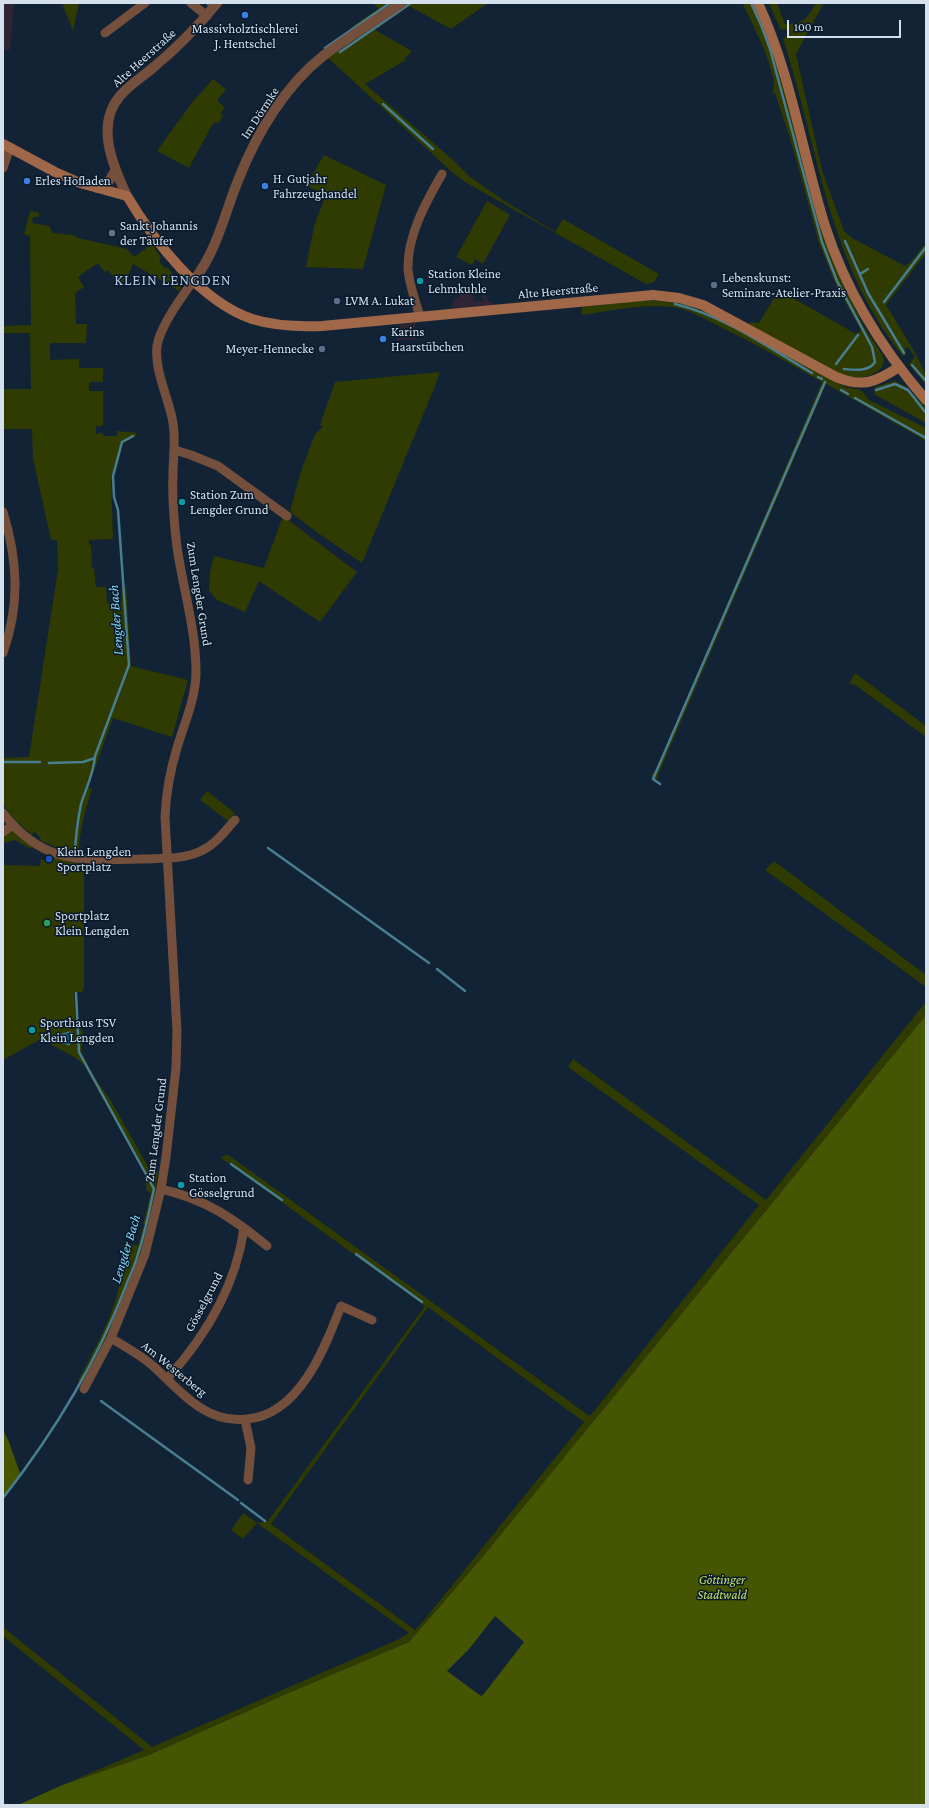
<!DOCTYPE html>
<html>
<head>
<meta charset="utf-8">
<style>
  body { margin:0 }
  #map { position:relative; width:929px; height:1808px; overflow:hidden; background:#122335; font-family:"Crimson Pro",serif }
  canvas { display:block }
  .frame { position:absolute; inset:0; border:4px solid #d4e0ec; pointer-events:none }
  .scale { position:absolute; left:787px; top:20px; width:114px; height:18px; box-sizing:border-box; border:2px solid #d4e0ec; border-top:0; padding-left:5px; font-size:12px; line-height:14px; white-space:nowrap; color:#d4e0ec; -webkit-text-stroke:3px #08192b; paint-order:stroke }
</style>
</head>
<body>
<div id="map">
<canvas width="929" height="1808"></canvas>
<div class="frame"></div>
<div class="scale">100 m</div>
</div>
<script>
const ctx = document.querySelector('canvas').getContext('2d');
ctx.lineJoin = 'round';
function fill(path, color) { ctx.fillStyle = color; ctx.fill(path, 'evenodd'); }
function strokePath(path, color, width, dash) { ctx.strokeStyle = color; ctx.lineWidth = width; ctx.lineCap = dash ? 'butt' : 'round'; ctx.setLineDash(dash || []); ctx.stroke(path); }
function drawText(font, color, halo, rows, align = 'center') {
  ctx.font = font + ' "Crimson Pro",serif'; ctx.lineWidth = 3; ctx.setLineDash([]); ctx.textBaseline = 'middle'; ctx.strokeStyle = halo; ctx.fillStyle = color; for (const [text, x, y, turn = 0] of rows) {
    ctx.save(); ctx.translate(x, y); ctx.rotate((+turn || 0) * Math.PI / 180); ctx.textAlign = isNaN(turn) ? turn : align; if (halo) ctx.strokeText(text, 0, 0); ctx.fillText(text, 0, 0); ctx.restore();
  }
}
const industrial = new Path2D(`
  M 3,3 L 14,3 L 10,50 L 3,49 Z
  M 462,292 L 473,294 L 474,301 L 485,301 L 481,297 L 484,294 L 489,302 L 492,301 L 493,305 L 450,309 L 456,297 L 458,298 Z
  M 415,323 L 416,339 L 397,340 L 396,325 Z`);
const green = new Path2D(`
  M 62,3 L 79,3 L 73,31 Z
  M 373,3 L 396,3 L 356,30 L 353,26 L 378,9 Z
  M 408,3 L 488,3 L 451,29 L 409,6 L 375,30 L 412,51 L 405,58 L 406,60 L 365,84 L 452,159 L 469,176 L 503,200 L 555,232 L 563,219 L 659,274 L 654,282 L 646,284 L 465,182 L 452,172 L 328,58 Z
  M 742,3 L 754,3 L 769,37 L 836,269 L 864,327 L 882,354 L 884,361 L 882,367 C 871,380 855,378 840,374 L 748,325 L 750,322 L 759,323 L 779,290 L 856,334 L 861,330 L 836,285 L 819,243 L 793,148 L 775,93 L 772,93 C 773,91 774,87 774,84 C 774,68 751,19 742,3 Z
  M 769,3 L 777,3 L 785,24 C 804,24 807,19 816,3 L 824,3 L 796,54 L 822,170 L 844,231 L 852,238 L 905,266 L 910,263 L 926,243 L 926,253 L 886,305 L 913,349 L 926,375 L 926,385 L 909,364 L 915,357 L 908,347 L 905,349 L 906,355 L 903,356 C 829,266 818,146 783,39 L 789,35 L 787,30 L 780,29 Z
  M 213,79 L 226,89 L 217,101 L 225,107 L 220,114 L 223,116 L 218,124 L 215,122 L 211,127 L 189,168 L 157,151 L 190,105 Z
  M 324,155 L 386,185 L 363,269 L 306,267 L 314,226 L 326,195 L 306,185 Z
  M 487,201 L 510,215 L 483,264 L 475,259 L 472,265 L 456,257 Z
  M 30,211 L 39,213 L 39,217 L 33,217 L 32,223 L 49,226 L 53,233 L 74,235 L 78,238 L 127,249 L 134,257 L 152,244 L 161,258 L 159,261 L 166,269 L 167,267 L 182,285 L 179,291 L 133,264 L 129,274 L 120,286 L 108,270 L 105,272 L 98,263 L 78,277 L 84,287 L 75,293 L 76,324 L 87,324 L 86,343 L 50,343 L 50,360 L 79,359 L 79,368 L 103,368 L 103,382 L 89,382 L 89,391 L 103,391 L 103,426 L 96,426 L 96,434 L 103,433 L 103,436 L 117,436 L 117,431 L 137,433 L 136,436 L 122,444 L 117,468 L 114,468 L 111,478 L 113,539 L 89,540 L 89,545 L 91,545 L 92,568 L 94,568 L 96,587 L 106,587 L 107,603 L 121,604 L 122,586 L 126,586 L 131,666 L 188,680 L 172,737 L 113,718 L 88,787 L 92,789 C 85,811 79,831 79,854 L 59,849 L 40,840 L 41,838 L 34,831 L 32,835 L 15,820 L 3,804 L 3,758 L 29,757 L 58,569 L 57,540 L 51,540 L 33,458 L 32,429 L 3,429 L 3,389 L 31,389 L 30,333 L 3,333 L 3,326 L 31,325 L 30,236 L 24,234 Z
  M 645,300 L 678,303 L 710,313 L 829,379 L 848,388 L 858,389 L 862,391 L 869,400 L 926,428 L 926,441 L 826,384 L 656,780 L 651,776 L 657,768 L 822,382 C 789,363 755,344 721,327 C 706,320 689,309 673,307 C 643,303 611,311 582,315 L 582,307 Z
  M 440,372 L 435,386 L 362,563 L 318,533 L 290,512 L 300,474 L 315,434 L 323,427 L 320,425 L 335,382 Z
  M 894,381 L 907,387 L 926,408 L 926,423 L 874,394 L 875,387 Z
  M 283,516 L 357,572 L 320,622 L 259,581 L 245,612 L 217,600 L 209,590 L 210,572 L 214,556 L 264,568 Z
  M 855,673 L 926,726 L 926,737 L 854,684 L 849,684 Z
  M 207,791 L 235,813 L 228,821 L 200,800 Z
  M 9,831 L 14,831 L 34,847 L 31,849 L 15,840 L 3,843 L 3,835 Z
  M 56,857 L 84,865 L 84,988 L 82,992 L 74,992 L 76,1024 L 81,1028 L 84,1036 L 81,1052 L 93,1075 L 111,1101 L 151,1172 L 158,1171 L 156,1185 L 158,1185 L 150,1224 L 143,1224 L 151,1193 L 147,1191 L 145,1174 L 84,1065 L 76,1058 L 41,1039 L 3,1060 L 3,865 L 40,866 L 41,859 L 45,860 L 45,862 L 50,862 L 51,859 Z
  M 774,861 L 926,975 L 926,987 L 765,870 Z
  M 926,1002 L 926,1015 L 480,1560 L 409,1642 L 286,1694 L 149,1755 L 60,1786 L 144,1750 L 3,1636 L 3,1627 L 152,1747 L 399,1639 L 409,1633 L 257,1523 L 243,1539 L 231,1530 L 243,1513 L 257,1523 L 268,1521 L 425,1306 L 221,1158 L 227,1154 L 588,1415 L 591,1415 L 759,1205 L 568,1067 L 573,1059 L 766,1200 ZM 428,1307 L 584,1422 L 421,1624 L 415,1630 L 271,1524 Z
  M 143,1227 L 148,1229 C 134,1284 108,1336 83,1387 L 78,1381 C 92,1354 111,1320 118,1291 C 122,1275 123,1259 124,1242 L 138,1246 Z`);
const forest = new Path2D(`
  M 926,1015 L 926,1805 L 18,1805 L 60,1786 L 149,1755 L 286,1694 L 409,1642 L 480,1560 ZM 495,1616 L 524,1642 L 483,1695 L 481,1696 L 447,1671 L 469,1649 Z
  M 3,1430 L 9,1442 L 21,1476 L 3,1499 Z`);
const water = new Path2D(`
  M 70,1032 L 73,1033 L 73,1041 L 69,1045 L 49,1038 Z`);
const stream = new Path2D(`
  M 751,3 L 761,25 L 770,49 L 822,242 L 837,281 L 872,347 L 875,362 C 869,372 854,370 844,369
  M 208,4 L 209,3
  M 325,48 L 390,3
  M 340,52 L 411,3
  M 383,104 L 433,149
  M 845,241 L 868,293 L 904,353
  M 860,274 L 868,269
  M 884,302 L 926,247
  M 675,304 C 725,316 769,348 812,373
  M 836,364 L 858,335
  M 912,365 L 926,381
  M 818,377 L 822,379
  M 841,390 L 848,394
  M 876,390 L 895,384 L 908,390 L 926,413
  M 855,398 L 926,438
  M 3,762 L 40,762
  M 49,763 L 83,762 L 95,758
  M 660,784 L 653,779 L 825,382
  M 268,848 L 429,963
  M 75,850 C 76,835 78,819 81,804 C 86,788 94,773 95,756 L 129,665 L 118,510 L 114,497 L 113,476 L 122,442 L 133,436
  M 437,969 L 465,991
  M 231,1164 L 282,1200
  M 356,1254 L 422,1302
  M 101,1401 L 238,1500
  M 3,1498 C 53,1434 96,1364 125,1288 C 129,1277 135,1266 138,1254 C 145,1233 149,1211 154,1189 L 79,1052 L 76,993
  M 241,1503 L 265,1521`);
const minor = new Path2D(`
  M 191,3 L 207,16
  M 105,33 L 145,3
  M 3,168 L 10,147
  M 420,317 C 416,302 409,285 408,269 C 407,236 426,202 442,174
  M 175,450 L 191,455 L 218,466 L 287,516
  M 3,512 C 18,560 20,605 3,653
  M 3,813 C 43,865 81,860 140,859 C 161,858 182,860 201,851 C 215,845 224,832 235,820
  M 3,832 L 13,825
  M 161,1189 C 205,1199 233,1218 267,1246
  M 111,1338 C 125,1347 141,1355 153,1366 C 169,1380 183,1397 201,1408 C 215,1417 231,1421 247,1419 C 299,1415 325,1348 341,1306 L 372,1320
  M 167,1379 C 206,1336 236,1286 244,1228
  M 84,1389 L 111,1338 L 145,1254 L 161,1189 L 166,1157 L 176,1068 L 177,1031 L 165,817 C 166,793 170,771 177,748 C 184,724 196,698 196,672 C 196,629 183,589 177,547 C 174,523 172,498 173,474 C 173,457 176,440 173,423 C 169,398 154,371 157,346 C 160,326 182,296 194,280
  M 245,1420 L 251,1448 L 248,1480`);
const tertiary = new Path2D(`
  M 97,188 L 109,181 L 115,171
  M 127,196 C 113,166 95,125 120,96 C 130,84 144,76 155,66 C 178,47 198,26 217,3
  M 194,280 C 217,251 225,212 239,178 C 257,133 285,86 323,56 C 348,37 376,20 402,3`);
const secondary = new Path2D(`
  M 758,3 C 791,74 802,152 825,226 C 846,291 881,348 926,400
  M 3,144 L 55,172 L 80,183 L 127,196 C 154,241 200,301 252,319 C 275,326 298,327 322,326 L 653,295 L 679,298 L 703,305 L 836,377 C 863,388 876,382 899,367`);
const markers = [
  [245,15,4,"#3f7fe0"],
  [27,181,4,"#3f7fe0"],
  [265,186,4,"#3f7fe0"],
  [112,233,4,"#6b7280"],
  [420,281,4,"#0f9aa8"],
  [714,285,4,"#5c6f8a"],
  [337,301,4,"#5c6f8a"],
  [383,339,4,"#3f7fe0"],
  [322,349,4,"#5c6f8a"],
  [182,502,4,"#0f9aa8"],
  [49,859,4,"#1a4fb4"],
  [47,923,4,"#2e9e5b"],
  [32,1030,4,"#0f9aa8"],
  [181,1185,4,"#0f9aa8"]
];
const poiNames = [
  ["Massivholztischlerei",245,29,"center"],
  ["J. Hentschel",245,44,"center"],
  ["H. Gutjahr",273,179],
  ["Fahrzeughandel",273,194],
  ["Erles Hofladen",35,181],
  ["Sankt Johannis",120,226],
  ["der Täufer",120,241],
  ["Station Kleine",428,274],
  ["Lehmkuhle",428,289],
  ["Lebenskunst:",722,278],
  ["Seminare-Atelier-Praxis",722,293],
  ["LVM A. Lukat",345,301],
  ["Karins",391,332],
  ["Haarstübchen",391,347],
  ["Meyer-Hennecke",314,349,"right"],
  ["Station Zum",190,495],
  ["Lengder Grund",190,510],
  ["Klein Lengden",57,852],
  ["Sportplatz",57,867],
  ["Sportplatz",55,916],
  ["Klein Lengden",55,931],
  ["Sporthaus TSV",40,1023],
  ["Klein Lengden",40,1038],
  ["Station",189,1178],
  ["Gösselgrund",189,1193]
];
const streetNames = [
  ["Alte Heerstraße",144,58,-42],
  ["Im Dörmke",260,113,-57],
  ["Alte Heerstraße",558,291,-5],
  ["Zum Lengder Grund",199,594,81],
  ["Zum Lengder Grund",156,1130,-83],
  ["Gösselgrund",204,1302,-62],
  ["Am Westerberg",174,1369,39]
];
const parkNames = [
  ["Göttinger",722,1580],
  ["Stadtwald",722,1595]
];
const waterNames = [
  ["Lengder Bach",116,620,-94],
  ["Lengder Bach",126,1249,-73]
];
const quarterNames = [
  ["KLEIN LENGDEN",173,280]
];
fill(industrial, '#2f2433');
fill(green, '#2f3b00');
fill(forest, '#465502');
fill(water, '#0d546c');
strokePath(water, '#497e92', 1);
strokePath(stream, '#497e92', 2.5);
strokePath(minor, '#734f3c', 9);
strokePath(tertiary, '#734f3c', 10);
strokePath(secondary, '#a06849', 10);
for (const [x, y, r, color] of markers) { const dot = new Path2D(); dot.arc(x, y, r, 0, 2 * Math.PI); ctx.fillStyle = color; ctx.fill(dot); strokePath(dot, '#08192b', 1.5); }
drawText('13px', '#d4e0ec', '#08192b', poiNames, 'left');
drawText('13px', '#d4e0ec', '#08192b', streetNames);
drawText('italic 13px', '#c3e164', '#08192b', parkNames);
drawText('italic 14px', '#87d9fb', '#08192b', waterNames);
ctx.letterSpacing = '1px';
drawText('15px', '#b4cae2', '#08192b', quarterNames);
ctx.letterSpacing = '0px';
</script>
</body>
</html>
